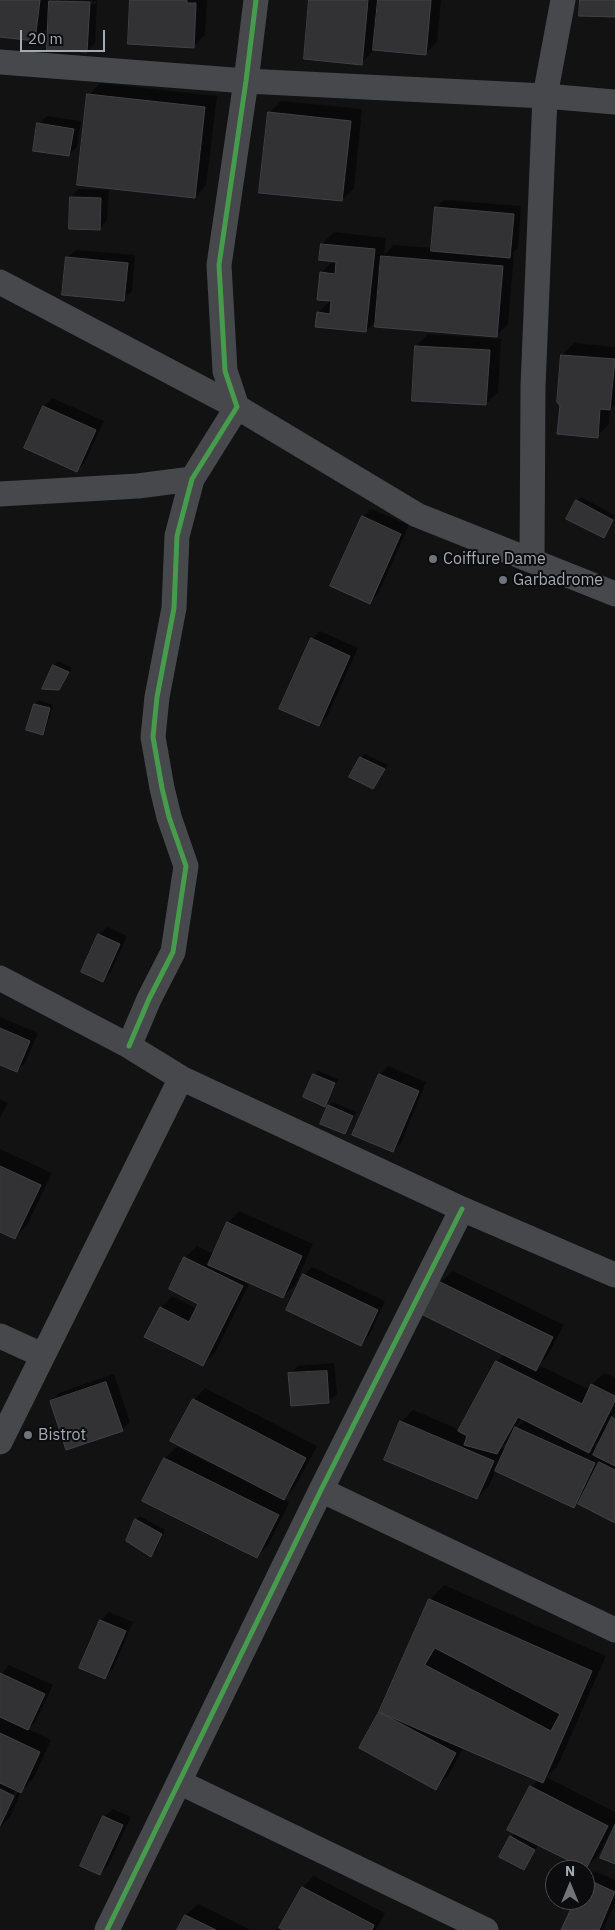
<!DOCTYPE html>
<html>
<head>
<meta charset="utf-8">
<style>
  body { margin:0 }
  #map { position:relative; width:615px; height:1930px; overflow:hidden; background:#121212; font-family:"IBM Plex Sans",sans-serif }
  canvas { display:block }
  .north { position:absolute; left:545px; top:1860px; width:50px; height:50px; box-sizing:border-box; background:#0c0c0e; border:1px solid #484b50; border-radius:50%; rotate:0deg; font-size:14px; font-weight:700; line-height:20px; text-align:center; color:#a2aab4 }
  .north::after { content:''; display:block; margin:auto; width:18px; height:22px; background:#70757b; clip-path:polygon(50% 0,100% 100%,50% 72%,0 100%) }
  .scale { position:absolute; left:20px; top:30px; width:85px; height:22px; box-sizing:border-box; border:2px solid #a2aab4; border-top:0; padding-left:6px; font-size:15px; line-height:18px; white-space:nowrap; color:#a2aab4; -webkit-text-stroke:4px #0c0c0e; paint-order:stroke }
</style>
</head>
<body>
<div id="map">
<canvas width="615" height="1930"></canvas>
<div class="north">N</div>
<div class="scale">20 m</div>
</div>
<script>
const ctx = document.querySelector('canvas').getContext('2d');
ctx.lineJoin = 'round';
function fill(path, color) { ctx.fillStyle = color; ctx.fill(path, 'evenodd'); }
function strokePath(path, color, width, dash) { ctx.strokeStyle = color; ctx.lineWidth = width; ctx.lineCap = dash ? 'butt' : 'round'; ctx.setLineDash(dash || []); ctx.stroke(path); }
function drawText(font, color, halo, rows, align = 'center') {
  ctx.font = font + ' "IBM Plex Sans",sans-serif'; ctx.lineWidth = 4; ctx.setLineDash([]); ctx.textBaseline = 'middle'; ctx.strokeStyle = halo; ctx.fillStyle = color; for (const [text, x, y, turn = 0] of rows) {
    ctx.save(); ctx.translate(x, y); ctx.rotate((+turn || 0) * Math.PI / 180); ctx.textAlign = isNaN(turn) ? turn : align; if (halo) ctx.strokeText(text, 0, 0); ctx.fillText(text, 0, 0); ctx.restore();
  }
}
const shadow = new Path2D(`
  M 0,0 L 50,0 L 50,1 L 56,0 L 56,2 L 96,4 L 96,1 L 65,0 L 97,0 L 95,43 L 87,51 L 49,26 L 35,40 L 0,36 Z
  M 132,0 L 207,0 L 205,35 L 193,47 Z
  M 311,0 L 441,0 L 437,42 L 425,54 L 373,49 L 373,51 L 361,63 Z
  M 100,83 L 217,96 L 206,185 L 195,197 L 89,95 Z
  M 281,101 L 362,109 L 354,188 L 342,200 L 269,113 Z
  M 47,116 L 81,121 L 77,147 L 69,155 L 39,124 Z
  M 79,189 L 109,190 L 107,220 L 99,229 L 71,197 Z
  M 444,200 L 521,206 L 518,248 L 512,254 L 514,254 L 508,324 L 497,335 L 377,319 L 366,331 L 318,313 L 331,300 L 321,273 L 334,260 L 322,244 L 334,232 L 386,238 L 384,255 L 394,245 L 433,248 L 436,208 Z
  M 76,250 L 135,255 L 132,291 L 123,299 L 67,258 Z
  M 428,334 L 501,339 L 498,392 L 486,404 L 416,346 Z
  M 574,343 L 615,347 L 615,404 L 610,409 L 609,424 L 597,436 L 562,355 Z
  M 52,398 L 104,421 L 85,462 L 77,470 L 25,447 L 44,406 Z
  M 581,497 L 615,515 L 607,532 L 603,536 L 577,501 Z
  M 371,509 L 409,525 L 378,594 L 369,602 L 363,517 Z
  M 320,631 L 358,648 L 327,717 L 318,725 L 312,639 Z
  M 58,661 L 72,668 L 58,689 L 44,688 L 54,665 Z
  M 39,700 L 53,705 L 46,729 L 42,733 L 35,704 Z
  M 365,754 L 388,765 L 373,788 L 361,758 Z
  M 107,927 L 127,936 L 111,972 L 103,980 L 99,935 Z
  M 0,1017 L 38,1033 L 25,1063 L 16,1071 L 0,1064 Z
  M 388,1066 L 426,1082 L 401,1143 L 392,1151 L 380,1075 Z
  M 318,1071 L 338,1079 L 328,1101 L 324,1105 L 305,1097 L 315,1075 Z
  M 0,1099 L 8,1103 L 0,1118 Z
  M 333,1102 L 356,1112 L 348,1129 L 344,1133 L 329,1106 Z
  M 0,1149 L 52,1173 L 27,1225 L 15,1237 L 0,1230 Z
  M 239,1211 L 313,1244 L 295,1285 L 283,1297 L 250,1282 L 215,1353 L 203,1364 L 161,1308 L 172,1296 L 197,1309 L 200,1303 L 185,1258 L 197,1246 L 214,1254 L 228,1223 Z
  M 312,1267 L 385,1301 L 369,1336 L 361,1344 L 304,1275 Z
  M 453,1271 L 564,1325 L 547,1357 L 539,1365 L 590,1390 L 592,1384 L 604,1373 L 615,1378 L 615,1411 L 611,1419 L 615,1416 L 615,1521 L 582,1498 L 574,1506 L 496,1470 L 489,1486 L 477,1498 L 401,1422 L 413,1410 L 460,1430 L 497,1361 L 504,1354 L 425,1315 L 441,1282 ZM 522,1417 L 525,1419 L 517,1428 L 516,1427 ZM 511,1438 L 506,1449 L 502,1447 ZM 602,1438 L 598,1448 L 594,1446 Z
  M 334,1363 L 337,1394 L 328,1402 L 290,1374 L 298,1366 Z
  M 114,1374 L 130,1422 L 122,1430 L 51,1401 L 59,1393 Z
  M 205,1388 L 317,1446 L 295,1487 L 283,1499 L 289,1503 L 269,1544 L 257,1556 L 144,1500 L 165,1458 L 177,1447 L 230,1473 L 231,1471 L 194,1400 Z
  M 140,1516 L 165,1530 L 155,1552 L 151,1555 L 136,1520 Z
  M 444,1585 L 606,1656 L 557,1767 L 546,1777 L 615,1812 L 615,1822 L 598,1856 L 587,1867 L 585,1872 L 585,1870 L 562,1870 L 570,1860 L 539,1844 L 524,1868 L 511,1837 L 516,1832 L 531,1787 L 538,1779 L 464,1747 L 448,1776 L 436,1788 L 360,1748 L 380,1712 L 430,1600 Z
  M 109,1612 L 133,1622 L 113,1669 L 105,1677 L 81,1667 L 101,1620 Z
  M 9,1665 L 53,1685 L 36,1721 L 28,1729 L 51,1740 L 33,1779 L 22,1790 L 10,1817 L 0,1827 L 0,1676 ZM 16,1790 L 18,1791 L 6,1816 L 3,1816 Z
  M 113,1809 L 131,1817 L 108,1866 L 100,1874 L 104,1817 Z
  M 594,1871 L 615,1880 L 615,1903 L 603,1930 L 562,1930 L 576,1900 L 585,1900 L 585,1881 Z
  M 314,1876 L 385,1913 L 376,1930 L 276,1930 L 278,1928 L 280,1929 L 303,1887 Z
  M 198,1904 L 251,1930 L 179,1930 L 186,1915 Z`);
const building = new Path2D(`
  M 0,0 L 40,0 L 35,41 L 0,37 Z
  M 130,0 L 187,0 L 187,3 L 196,3 L 194,48 L 128,44 Z
  M 309,0 L 368,0 L 362,65 L 304,59 Z
  M 378,0 L 431,0 L 426,55 L 373,50 Z
  M 580,0 L 615,0 L 615,17 L 579,16 Z
  M 49,1 L 90,2 L 87,52 L 47,50 Z
  M 87,94 L 205,107 L 195,198 L 77,185 Z
  M 268,112 L 351,121 L 342,201 L 259,193 Z
  M 37,123 L 74,129 L 69,156 L 33,151 Z
  M 70,197 L 101,198 L 100,230 L 69,229 Z
  M 435,207 L 514,214 L 510,258 L 431,251 Z
  M 321,244 L 375,249 L 366,332 L 315,327 L 317,312 L 330,314 L 331,301 L 317,300 L 320,272 L 335,274 L 336,262 L 319,260 Z
  M 381,256 L 503,266 L 497,337 L 375,327 Z
  M 66,257 L 128,263 L 124,301 L 62,295 Z
  M 415,346 L 490,350 L 486,405 L 412,401 Z
  M 561,355 L 615,359 L 610,410 L 600,409 L 598,438 L 557,434 L 560,406 L 557,402 Z
  M 43,406 L 96,430 L 77,472 L 24,448 Z
  M 576,500 L 613,520 L 604,538 L 566,519 Z
  M 362,516 L 401,534 L 370,604 L 330,586 Z
  M 311,638 L 350,656 L 319,726 L 279,709 Z
  M 53,665 L 69,672 L 59,690 L 42,689 Z
  M 34,704 L 50,708 L 43,735 L 26,730 Z
  M 360,757 L 385,769 L 373,789 L 349,777 Z
  M 98,934 L 120,944 L 103,982 L 81,972 Z
  M 0,1028 L 30,1041 L 17,1072 L 0,1065 Z
  M 313,1074 L 335,1083 L 325,1107 L 303,1097 Z
  M 379,1074 L 419,1091 L 393,1152 L 352,1135 Z
  M 328,1105 L 353,1116 L 345,1134 L 320,1124 Z
  M 0,1166 L 41,1185 L 15,1239 L 0,1232 Z
  M 227,1222 L 302,1256 L 283,1298 L 208,1265 Z
  M 184,1257 L 243,1286 L 203,1366 L 144,1337 L 160,1307 L 189,1322 L 198,1304 L 169,1289 Z
  M 303,1274 L 378,1310 L 361,1346 L 286,1310 Z
  M 440,1282 L 553,1337 L 536,1371 L 423,1315 Z
  M 496,1361 L 582,1404 L 591,1384 L 615,1396 L 615,1401 L 589,1453 L 518,1417 L 497,1454 L 464,1445 L 467,1436 L 458,1431 Z
  M 327,1371 L 329,1403 L 291,1406 L 288,1373 Z
  M 106,1382 L 123,1431 L 66,1450 L 50,1401 Z
  M 193,1399 L 306,1458 L 284,1500 L 170,1441 Z
  M 612,1417 L 615,1419 L 615,1466 L 593,1455 Z
  M 400,1421 L 494,1461 L 477,1499 L 384,1460 Z
  M 515,1427 L 595,1463 L 574,1508 L 495,1471 Z
  M 164,1458 L 279,1515 L 257,1558 L 142,1501 Z
  M 599,1462 L 615,1470 L 615,1523 L 578,1504 Z
  M 135,1519 L 162,1534 L 151,1557 L 126,1541 Z
  M 429,1599 L 592,1671 L 543,1783 L 379,1712 ZM 435,1648 L 560,1714 L 551,1731 L 425,1665 Z
  M 100,1620 L 126,1631 L 105,1679 L 79,1668 Z
  M 0,1673 L 45,1694 L 28,1730 L 0,1717 Z
  M 379,1712 L 456,1753 L 436,1790 L 359,1748 Z
  M 0,1733 L 40,1752 L 21,1793 L 0,1783 Z
  M 530,1786 L 608,1826 L 586,1869 L 507,1830 Z
  M 0,1789 L 14,1796 L 0,1826 Z
  M 103,1816 L 123,1825 L 100,1875 L 80,1866 Z
  M 615,1825 L 615,1864 L 600,1858 Z
  M 510,1836 L 535,1850 L 524,1870 L 499,1857 Z
  M 563,1864 L 578,1870 L 561,1870 Z
  M 585,1878 L 615,1892 L 599,1930 L 561,1930 L 575,1900 L 585,1900 Z
  M 302,1887 L 374,1925 L 372,1930 L 284,1930 L 279,1928 Z
  M 185,1915 L 216,1930 L 177,1930 Z`);
const minor = new Path2D(`
  M 0,62 L 246,81 L 545,96 L 615,102
  M 0,282 L 237,407 L 417,515 L 615,594
  M 0,494 L 138,486 L 192,479
  M 532,560 L 533,386 L 545,96 L 563,0
  M 0,978 L 129,1046 L 181,1078 L 462,1209 L 615,1275
  M 129,1046 L 149,999 L 173,952 L 186,866 L 169,817 L 162,788 L 153,737 L 157,697 L 174,608 L 177,536 L 192,479 L 237,407 L 225,371 L 219,265 L 246,81 L 256,0
  M 0,1336 L 42,1355
  M 0,1442 L 181,1078
  M 321,1490 L 615,1630
  M 179,1782 L 486,1930
  M 107,1930 L 321,1490 L 462,1209`);
const cycleway = new Path2D(`
  M 129,1046 L 149,999 L 173,952 L 186,866 L 169,817 L 162,788 L 153,737 L 157,697 L 174,608 L 177,536 L 192,479 L 237,407 L 225,371 L 219,265 L 246,81 L 256,0
  M 107,1930 L 321,1490 L 462,1209`);
const markers = [
  [433,559,5,"#70757b"],
  [503,580,5,"#70757b"],
  [28,1435,5,"#70757b"]
];
const poiNames = [
  ["Coiffure Dame",443,559],
  ["Garbadrome",513,580],
  ["Bistrot",38,1435]
];
fill(shadow, '#0007');
fill(building, '#323235');
strokePath(building, '#404246', 1);
strokePath(minor, '#46484b', 25);
strokePath(cycleway, '#469c4c', 5);
for (const [x, y, r, color] of markers) { const dot = new Path2D(); dot.arc(x, y, r, 0, 2 * Math.PI); ctx.fillStyle = color; ctx.fill(dot); strokePath(dot, '#0c0c0e', 2); }
drawText('16px', '#a2aab4', '#0c0c0e', poiNames, 'left');
</script>
</body>
</html>
